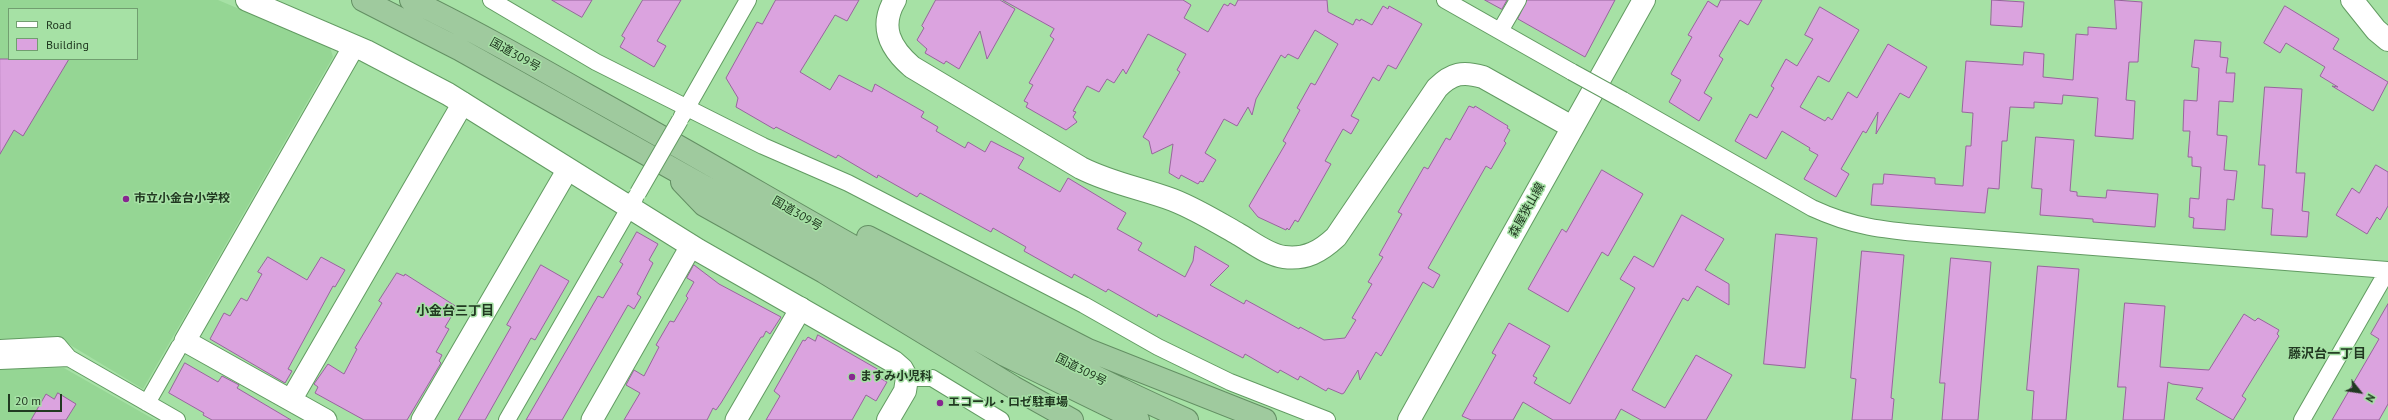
<!DOCTYPE html>
<html>
<head>
<meta charset="utf-8">
<style>
  body { margin:0 }
  #map { position:relative; width:2388px; height:420px; overflow:hidden; background:#a6e1a5; font-family:"PT Sans",sans-serif }
  canvas { display:block }
  .legend { position:absolute; left:8px; top:8px; width:130px; height:52px; box-sizing:border-box; background:#a6e1a5; border:1px solid #719e70; margin:0; padding:5px 7px; list-style:none; font-size:12px; color:#213921 }
  .legend li { display:flex; align-items:center; gap:8px; height:20px }
  .legend b { width:20px; border:1px solid #719e70 }
  .north { position:absolute; left:2340px; top:372px; width:40px; height:40px; -webkit-text-stroke:3px #a6e1a5; paint-order:stroke; rotate:120deg; font-size:11px; font-weight:700; line-height:16px; text-align:center; color:#213921 }
  .north::after { content:''; display:block; margin:auto; width:14px; height:18px; background:#213921; clip-path:polygon(50% 0,100% 100%,50% 72%,0 100%) }
  .scale { position:absolute; left:8px; top:394px; width:54px; height:18px; box-sizing:border-box; border:2px solid #213921; border-top:0; padding-left:5px; font-size:12px; line-height:14px; white-space:nowrap; color:#213921; -webkit-text-stroke:3px #a6e1a5; paint-order:stroke }
</style>
</head>
<body>
<div id="map">
<canvas width="2388" height="420"></canvas>
<ul class="legend">
<li><b style="height:5px;background:#fff"></b>Road</li>
<li><b style="height:11px;background:#dba3df"></b>Building</li>
</ul>
<div class="north">N</div>
<div class="scale">20 m</div>
</div>
<script>
const ctx = document.querySelector('canvas').getContext('2d');
ctx.lineJoin = 'round';
function fill(path, color) { ctx.fillStyle = color; ctx.fill(path, 'evenodd'); }
function strokePath(path, color, width, dash) { ctx.strokeStyle = color; ctx.lineWidth = width; ctx.lineCap = dash ? 'butt' : 'round'; ctx.setLineDash(dash || []); ctx.stroke(path); }
function drawText(font, color, halo, rows, align = 'center') {
  ctx.font = font + ' "PT Sans","Noto Sans JP",sans-serif'; ctx.lineWidth = 3; ctx.setLineDash([]); ctx.textBaseline = 'middle'; ctx.strokeStyle = halo; ctx.fillStyle = color; for (const [text, x, y, turn = 0] of rows) {
    ctx.save(); ctx.translate(x, y); ctx.rotate((+turn || 0) * Math.PI / 180); ctx.textAlign = isNaN(turn) ? turn : align; if (halo) ctx.strokeText(text, 0, 0); ctx.fillText(text, 0, 0); ctx.restore();
  }
}
const built = new Path2D(`
  M 0,0 L 218,0 L 330,47 L 333,57 L 143,389 L 62,340 L 0,341 ZM 9,9 L 137,9 L 137,59 L 9,59 Z
  M 64,368 L 155,420 L 0,420 L 0,369 Z`);
const building = new Path2D(`
  M 552,0 L 592,0 L 582,17 Z
  M 643,0 L 681,0 L 657,41 L 666,46 L 654,67 L 620,47 L 625,38 L 622,36 Z
  M 776,0 L 859,0 L 847,21 L 835,15 L 800,72 L 830,90 L 839,75 L 872,92 L 875,84 L 924,112 L 921,117 L 938,127 L 936,131 L 965,148 L 968,142 L 985,152 L 991,141 L 1024,158 L 1018,168 L 1060,192 L 1068,178 L 1126,213 L 1117,229 L 1142,243 L 1138,250 L 1185,277 L 1193,261 L 1195,246 L 1229,266 L 1210,285 L 1244,304 L 1246,300 L 1299,329 L 1300,327 L 1324,340 L 1345,338 L 1356,320 L 1352,318 L 1372,284 L 1368,282 L 1383,257 L 1379,255 L 1402,214 L 1398,212 L 1424,167 L 1428,169 L 1446,138 L 1450,140 L 1469,106 L 1474,108 L 1475,106 L 1508,126 L 1507,128 L 1510,130 L 1504,141 L 1506,143 L 1491,169 L 1486,166 L 1428,268 L 1440,275 L 1433,288 L 1423,282 L 1381,356 L 1376,352 L 1360,380 L 1358,370 L 1344,393 L 1342,394 L 1328,388 L 1326,391 L 1300,376 L 1298,380 L 1280,370 L 1278,373 L 1245,354 L 1243,358 L 1158,314 L 1157,317 L 1108,289 L 1106,292 L 1074,274 L 1072,278 L 1024,251 L 1026,247 L 993,228 L 991,232 L 920,193 L 917,197 L 878,175 L 877,178 L 838,155 L 836,158 L 776,127 L 774,129 L 736,107 L 738,98 L 726,78 L 757,22 L 762,24 Z
  M 936,0 L 1000,0 L 1015,9 L 987,59 L 980,31 L 959,69 L 946,61 L 944,64 L 925,53 L 927,49 L 917,40 L 924,28 L 922,26 Z
  M 1003,0 L 1183,0 L 1191,5 L 1184,18 L 1208,32 L 1224,4 L 1228,6 L 1230,3 L 1235,6 L 1238,0 L 1327,0 L 1328,12 L 1353,25 L 1356,19 L 1360,21 L 1361,19 L 1372,25 L 1383,6 L 1388,9 L 1389,6 L 1422,24 L 1396,69 L 1388,65 L 1379,81 L 1373,77 L 1351,116 L 1359,120 L 1351,134 L 1343,129 L 1325,161 L 1331,164 L 1298,222 L 1295,220 L 1289,230 L 1287,228 L 1286,230 L 1258,217 L 1249,206 L 1286,143 L 1283,141 L 1300,110 L 1297,108 L 1311,83 L 1315,85 L 1338,44 L 1315,30 L 1298,59 L 1288,54 L 1285,58 L 1281,55 L 1256,99 L 1252,115 L 1248,107 L 1237,126 L 1224,119 L 1205,153 L 1216,160 L 1203,182 L 1200,181 L 1198,184 L 1181,175 L 1179,179 L 1169,173 L 1173,144 L 1152,154 L 1149,141 L 1143,137 L 1180,72 L 1177,70 L 1186,54 L 1148,34 L 1126,74 L 1123,69 L 1114,83 L 1107,79 L 1099,92 L 1087,86 L 1073,111 L 1076,112 L 1073,117 L 1077,122 L 1066,130 L 1026,107 L 1028,103 L 1024,101 L 1033,85 L 1029,83 L 1054,39 L 1050,36 L 1054,29 Z
  M 1485,0 L 1507,0 L 1502,9 Z
  M 1527,0 L 1615,0 L 1585,57 L 1518,19 Z
  M 1721,0 L 1762,0 L 1748,25 L 1740,20 L 1719,56 L 1723,59 L 1704,93 L 1712,98 L 1699,121 L 1669,102 L 1681,80 L 1671,74 L 1692,37 L 1688,35 L 1708,1 L 1717,7 Z
  M 1992,0 L 2024,2 L 2022,27 L 1991,25 Z
  M 2115,0 L 2142,2 L 2138,62 L 2129,62 L 2126,100 L 2135,101 L 2133,139 L 2095,136 L 2098,98 L 2063,95 L 2062,104 L 2034,102 L 2034,108 L 2010,107 L 2007,141 L 2002,141 L 1999,189 L 1988,188 L 1985,213 L 1871,205 L 1873,184 L 1883,184 L 1884,174 L 1935,178 L 1935,184 L 1963,186 L 1966,146 L 1971,146 L 1973,113 L 1962,112 L 1966,61 L 2023,65 L 2024,52 L 2044,54 L 2043,77 L 2073,80 L 2076,34 L 2088,35 L 2088,27 L 2116,29 Z
  M 2285,6 L 2339,39 L 2333,49 L 2388,82 L 2373,111 L 2332,86 L 2338,87 L 2320,76 L 2325,67 L 2286,43 L 2280,53 L 2264,43 Z
  M 1820,7 L 1859,30 L 1829,82 L 1818,76 L 1800,107 L 1825,121 L 1828,117 L 1832,120 L 1848,92 L 1857,98 L 1888,44 L 1927,67 L 1909,98 L 1900,93 L 1876,134 L 1878,112 L 1866,133 L 1863,131 L 1841,169 L 1849,174 L 1836,197 L 1804,179 L 1818,155 L 1809,150 L 1810,148 L 1782,131 L 1766,159 L 1735,141 L 1750,114 L 1757,118 L 1774,88 L 1771,86 L 1786,59 L 1797,66 L 1813,39 L 1805,35 Z
  M 2195,40 L 2221,42 L 2220,57 L 2228,58 L 2226,73 L 2235,73 L 2233,102 L 2219,101 L 2217,135 L 2227,136 L 2224,170 L 2237,171 L 2234,200 L 2227,199 L 2225,230 L 2193,228 L 2194,218 L 2189,217 L 2190,198 L 2199,199 L 2201,167 L 2192,166 L 2192,157 L 2188,157 L 2190,131 L 2183,131 L 2184,100 L 2197,101 L 2199,68 L 2192,67 Z
  M 0,59 L 69,59 L 23,136 L 14,130 L 0,154 Z
  M 2265,87 L 2302,89 L 2296,173 L 2305,173 L 2302,211 L 2309,212 L 2307,237 L 2271,235 L 2273,209 L 2262,208 L 2265,165 L 2259,165 Z
  M 2036,137 L 2074,140 L 2070,191 L 2077,192 L 2077,196 L 2106,198 L 2107,190 L 2158,194 L 2155,227 L 2093,222 L 2093,219 L 2040,215 L 2042,189 L 2032,188 Z
  M 2376,165 L 2388,172 L 2388,206 L 2380,220 L 2377,217 L 2367,234 L 2336,215 L 2352,188 L 2359,193 Z
  M 1602,170 L 1643,194 L 1608,256 L 1602,252 L 1568,312 L 1528,289 L 1562,229 L 1566,232 Z
  M 1682,215 L 1724,239 L 1705,270 L 1729,284 L 1729,305 L 1697,286 L 1688,301 L 1683,298 L 1632,390 L 1665,408 L 1696,355 L 1732,375 L 1706,420 L 1641,420 L 1621,409 L 1615,420 L 1553,420 L 1523,402 L 1513,420 L 1471,420 L 1462,416 L 1496,355 L 1492,353 L 1509,323 L 1550,346 L 1533,376 L 1537,378 L 1534,383 L 1570,404 L 1635,288 L 1620,279 L 1634,256 L 1653,267 Z
  M 637,232 L 658,244 L 649,260 L 653,263 L 637,294 L 641,297 L 634,309 L 628,305 L 562,420 L 526,420 L 598,296 L 603,298 L 623,264 L 620,262 Z
  M 1776,234 L 1817,238 L 1805,368 L 1764,364 Z
  M 1862,251 L 1904,255 L 1891,398 L 1894,399 L 1892,420 L 1852,420 L 1856,379 L 1851,378 Z
  M 268,257 L 307,280 L 321,257 L 345,270 L 335,287 L 333,286 L 288,369 L 292,371 L 285,383 L 210,339 L 224,313 L 230,316 L 241,298 L 247,301 L 262,274 L 258,272 Z
  M 1951,258 L 1991,262 L 1978,420 L 1942,420 L 1945,383 L 1940,383 Z
  M 541,265 L 569,281 L 535,340 L 531,338 L 485,420 L 458,420 L 511,327 L 507,325 Z
  M 694,265 L 719,284 L 781,317 L 770,334 L 766,331 L 763,337 L 761,337 L 721,403 L 716,410 L 713,408 L 707,420 L 624,420 L 640,393 L 626,385 L 634,370 L 644,376 L 659,347 L 656,345 L 670,321 L 674,322 L 688,298 L 686,296 L 694,282 L 687,278 Z
  M 2038,266 L 2079,269 L 2066,420 L 2032,420 L 2034,391 L 2027,390 Z
  M 397,273 L 404,276 L 405,274 L 457,307 L 445,327 L 449,329 L 436,352 L 442,355 L 439,361 L 441,363 L 407,420 L 364,420 L 315,393 L 318,387 L 314,384 L 328,364 L 344,374 L 357,349 L 355,348 L 382,303 L 379,301 Z
  M 2125,303 L 2165,306 L 2160,367 L 2209,370 L 2244,314 L 2255,321 L 2258,318 L 2279,330 L 2277,334 L 2279,336 L 2242,396 L 2246,399 L 2233,420 L 2196,399 L 2203,388 L 2172,384 L 2168,382 L 2164,420 L 2123,420 L 2126,387 L 2118,387 Z
  M 2388,304 L 2388,404 L 2379,420 L 2332,420 L 2379,339 L 2371,334 Z
  M 818,335 L 879,370 L 876,376 L 887,382 L 876,401 L 866,395 L 852,420 L 766,420 L 780,396 L 774,391 L 803,340 L 805,341 L 808,337 L 815,341 Z
  M 185,363 L 218,382 L 222,376 L 239,385 L 237,388 L 291,420 L 212,420 L 203,415 L 204,413 L 169,393 Z
  M 58,393 L 76,404 L 66,420 L 31,420 L 46,394 L 54,399 Z`);
const pedestrian = new Path2D(`
  M 491,0 L 596,62 L 763,146 L 848,183 L 1084,305 L 1158,347 L 1230,382 L 1327,420
  M 1445,0 L 1572,72
  M 1500,31 L 1518,0
  M 1623,100 L 1812,208 C 1853,227 1883,230 1927,234 L 2388,270
  M 682,116 L 748,0
  M 0,348 L 58,345 L 69,358 L 177,420
  M 0,361 L 69,358
  M 907,378 L 932,378 L 1001,420
  M 147,403 L 179,347 L 185,341
  M 507,420 L 635,198
  M 2302,420 L 2388,270`);
const minor = new Path2D(`
  M 291,400 L 463,103
  M 326,420 L 185,341 L 354,46
  M 422,420 L 568,169
  M 592,420 L 691,246
  M 736,420 L 801,308`);
const tertiary = new Path2D(`
  M 247,0 L 366,51 L 448,94 L 698,250 L 894,362 L 902,369 L 907,378 L 905,391 L 888,420
  M 895,0 C 879,27 890,48 912,67 L 1081,168 C 1113,184 1141,188 1173,200 C 1196,209 1217,222 1238,234 C 1252,242 1268,255 1284,257 C 1306,260 1321,251 1336,237 L 1437,88 C 1452,73 1463,71 1483,77 L 1572,127
  M 2352,0 L 2376,30 L 2388,40`);
const secondary = new Path2D(`
  M 1409,420 L 1644,0`);
const trunk = new Path2D(`
  M 363,0 L 459,49 L 1003,354 L 1138,420
  M 411,0 C 471,29 529,62 587,95 C 786,205 979,327 1187,420
  M 682,182 L 704,205 L 824,272 L 1013,387 L 1072,420
  M 868,237 L 1088,350 L 1265,420`);
const pedestrianBridge = new Path2D(`
  M 1572,72 L 1623,100
  M 638,193 L 680,120`);
const markers = [
  [126,199,4,"#872790"],
  [852,377,4,"#872790"],
  [940,403,4,"#872790"]
];
const streetNames = [
  ["国道309号",515,55,29],
  ["森屋狭山線",1527,210,-61],
  ["国道309号",797,214,30],
  ["国道309号",1081,370,27]
];
const poiNames = [
  ["市立小金台小学校",134,199],
  ["ますみ小児科",860,377],
  ["エコール・ロゼ駐車場",948,403]
];
const neighbourhoodNames = [
  ["小金台三丁目",455,311],
  ["藤沢台一丁目",2327,354]
];
fill(built, '#95d694');
fill(building, '#dba3df');
strokePath(building, '#98649d', 1);
strokePath(pedestrian, '#629b62', 18);
strokePath(minor, '#629b62', 23);
strokePath(tertiary, '#629b62', 24);
strokePath(secondary, '#629b62', 24);
strokePath(trunk, '#638f63', 24);
strokePath(pedestrian, '#fff', 16);
strokePath(minor, '#fff', 21);
strokePath(tertiary, '#fff', 22);
strokePath(secondary, '#fff', 22);
strokePath(trunk, '#9fca9e', 22);
strokePath(pedestrianBridge, '#629b62', 18, []);
strokePath(pedestrianBridge, '#fff', 16);
for (const [x, y, r, color] of markers) { const dot = new Path2D(); dot.arc(x, y, r, 0, 2 * Math.PI); ctx.fillStyle = color; ctx.fill(dot); strokePath(dot, '#a6e1a5', 1.5); }
drawText('12px', '#213921', '#a6e1a5', streetNames);
drawText('bold 12px', '#213921', '#a6e1a5', poiNames, 'left');
drawText('bold 13px', '#213921', '#a6e1a5', neighbourhoodNames);
</script>
</body>
</html>
